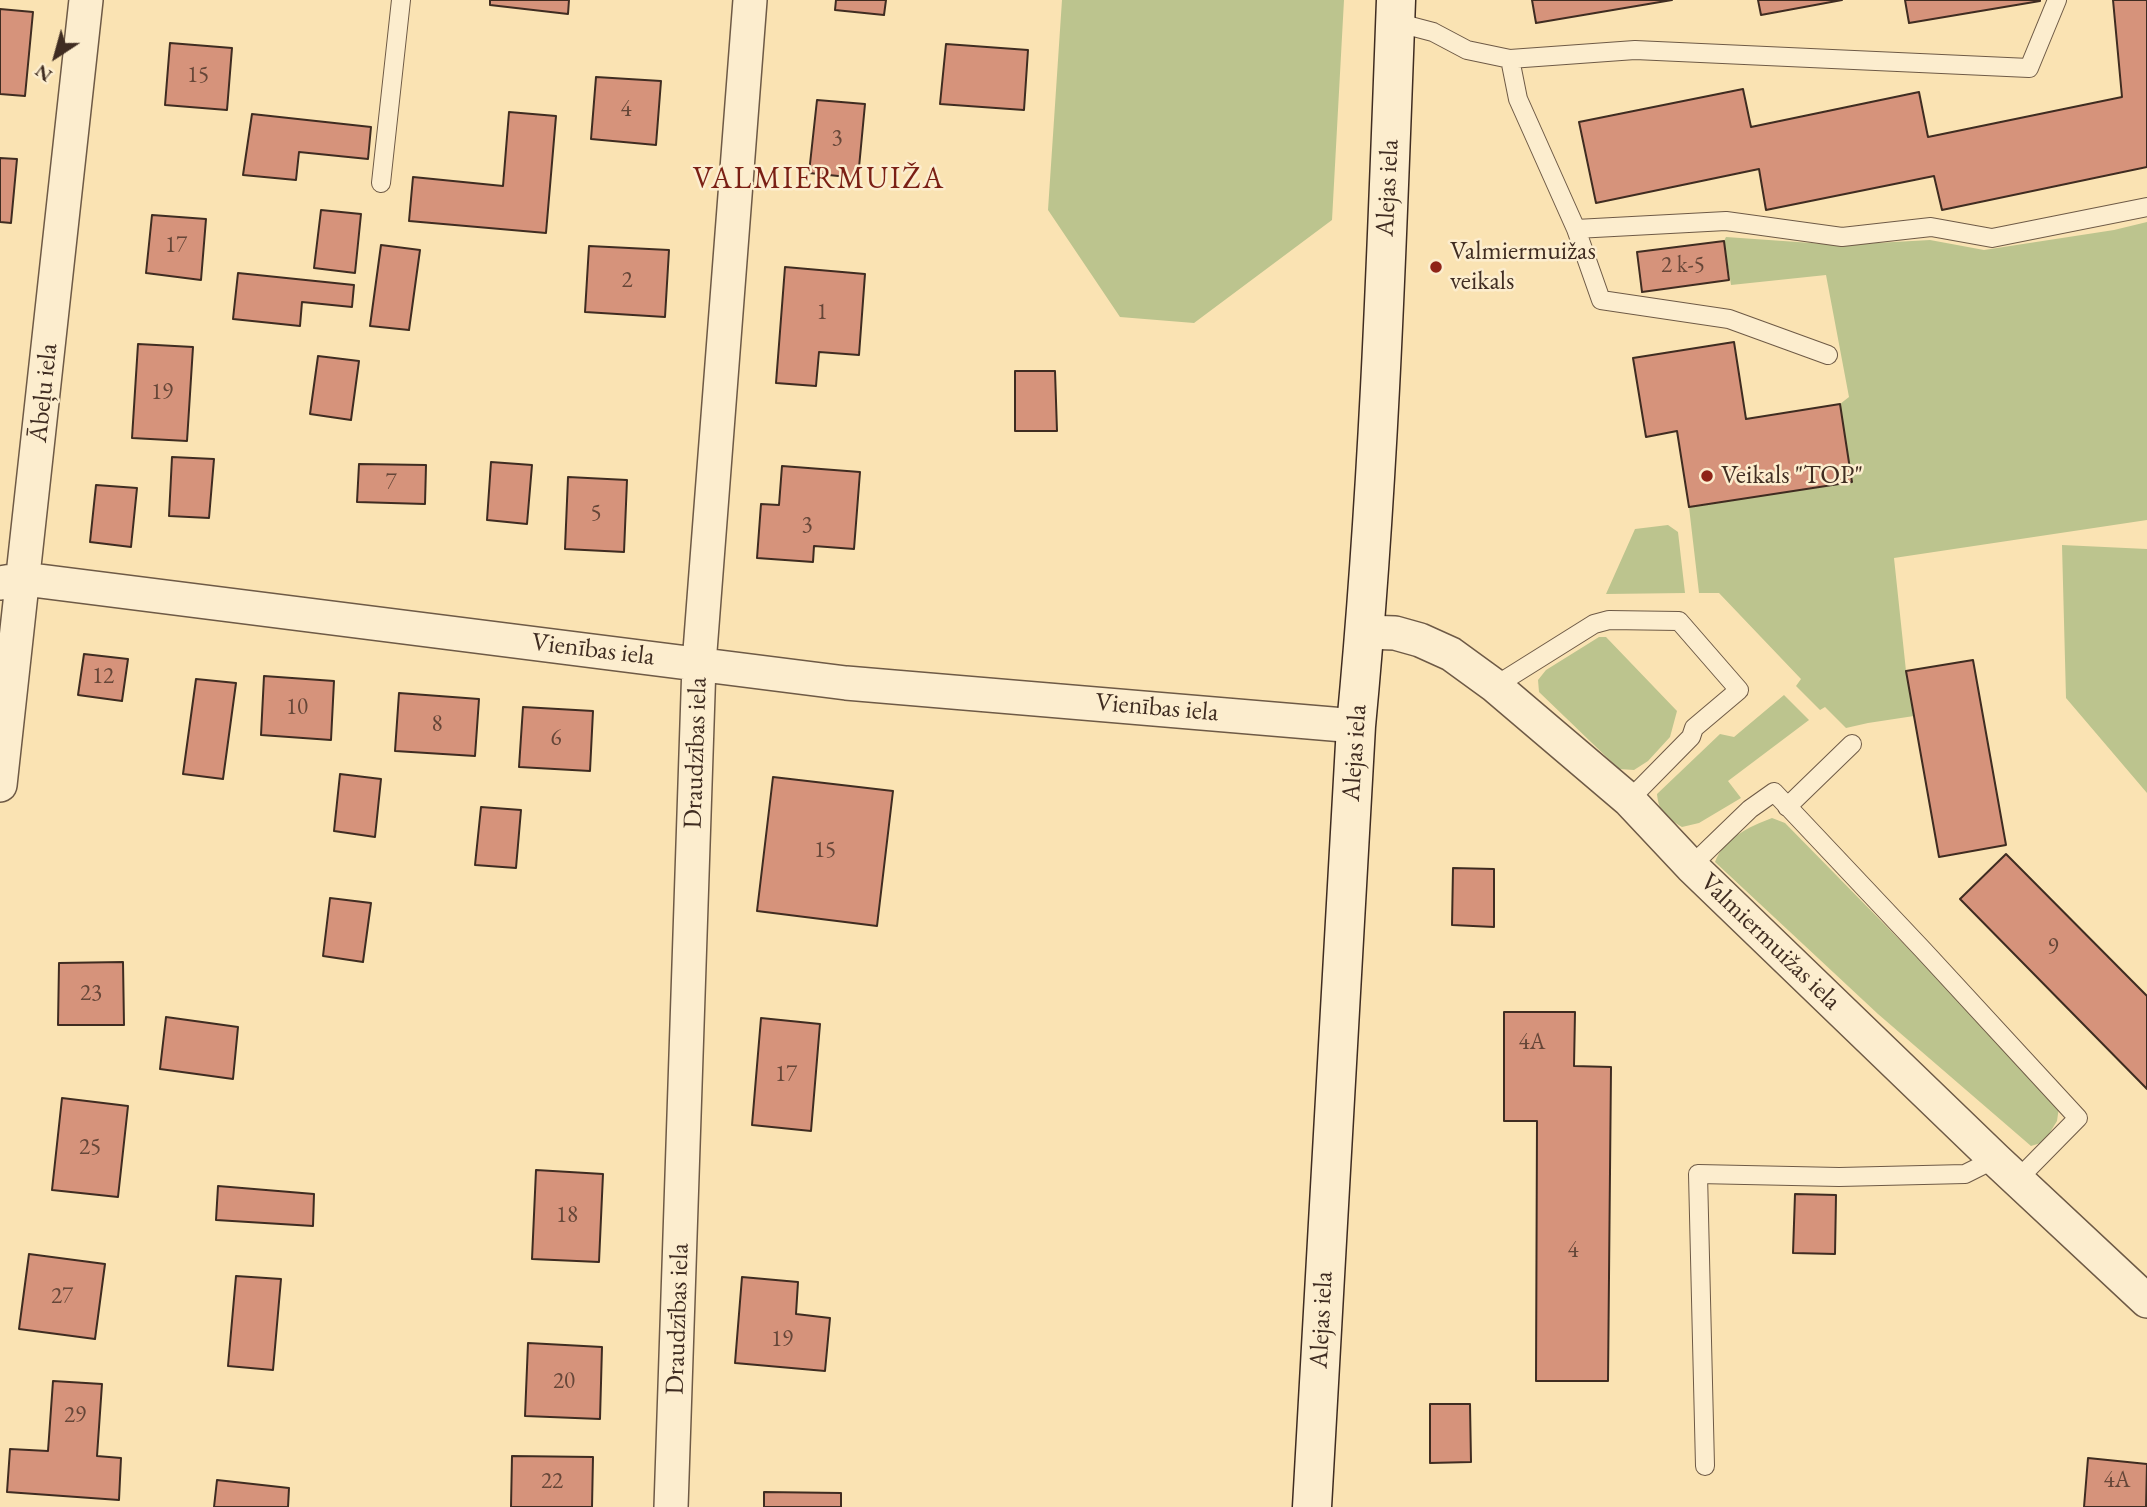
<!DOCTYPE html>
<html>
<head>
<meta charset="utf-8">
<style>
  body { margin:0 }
  #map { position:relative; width:2147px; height:1507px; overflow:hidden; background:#fae3b3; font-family:"EB Garamond",serif }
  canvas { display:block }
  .north { position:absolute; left:21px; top:21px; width:70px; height:70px; -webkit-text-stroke:5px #fcedce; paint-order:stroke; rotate:216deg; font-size:19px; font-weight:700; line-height:28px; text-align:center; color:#3f2c21 }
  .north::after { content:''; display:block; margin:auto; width:24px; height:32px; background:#3f2c21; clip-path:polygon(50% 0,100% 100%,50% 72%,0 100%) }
</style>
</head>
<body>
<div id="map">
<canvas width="2147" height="1507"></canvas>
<div class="north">N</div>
</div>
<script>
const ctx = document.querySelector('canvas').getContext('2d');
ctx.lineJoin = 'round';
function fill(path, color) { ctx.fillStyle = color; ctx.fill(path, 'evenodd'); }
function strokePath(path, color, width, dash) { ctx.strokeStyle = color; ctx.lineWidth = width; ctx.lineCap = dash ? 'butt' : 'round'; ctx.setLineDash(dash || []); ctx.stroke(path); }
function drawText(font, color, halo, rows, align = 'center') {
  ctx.font = font + ' "EB Garamond",serif'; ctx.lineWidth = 5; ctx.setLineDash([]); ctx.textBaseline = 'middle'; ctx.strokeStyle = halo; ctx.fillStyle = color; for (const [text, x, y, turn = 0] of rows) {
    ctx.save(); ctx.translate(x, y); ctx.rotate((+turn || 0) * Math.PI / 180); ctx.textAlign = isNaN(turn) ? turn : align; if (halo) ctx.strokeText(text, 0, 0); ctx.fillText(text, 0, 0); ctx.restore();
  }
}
const green = new Path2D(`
  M 1062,0 L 1344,0 L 1332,220 L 1194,323 L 1120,317 L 1048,210 Z
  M 2147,222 L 2147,520 L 1894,558 L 1906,671 L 1914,716 L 1868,723 L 1846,728 L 1825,707 L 1820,710 L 1796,686 L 1801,679 L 1719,593 L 1699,593 L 1689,507 L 1852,482 L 1840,404 L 1849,397 L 1826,275 L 1731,285 L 1724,241 L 1726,237 L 1840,245 L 1930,240 L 1984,250 L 2114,230 Z
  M 1668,525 L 1678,532 L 1685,593 L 1606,594 L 1635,529 Z
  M 2062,545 L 2147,549 L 2147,793 L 2066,698 Z
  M 1599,637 L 1606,637 L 1677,711 L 1670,737 L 1648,761 L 1634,770 L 1619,769 L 1539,692 L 1538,680 L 1546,670 Z
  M 1784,695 L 1809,720 L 1728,781 L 1741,798 L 1699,823 L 1682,827 C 1666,817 1659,814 1657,794 L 1720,734 L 1734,737 Z
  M 1772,818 L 1785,823 L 2051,1094 L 2059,1107 L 2057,1121 L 2044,1142 L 2031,1146 L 1878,1014 L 1715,862 C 1724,838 1749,827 1772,818 Z`);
const building = new Path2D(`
  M 490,0 L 569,0 L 568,14 L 490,5 Z
  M 836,0 L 886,0 L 884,15 L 835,10 Z
  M 1532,0 L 1672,0 L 1536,23 Z
  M 1758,0 L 1842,0 L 1761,15 Z
  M 1905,0 L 2040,0 L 2040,1 L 1909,23 Z
  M 2113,0 L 2147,0 L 2147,167 L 1942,210 L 1934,176 L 1766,210 L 1759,169 L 1596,203 L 1579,122 L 1743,89 L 1751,127 L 1919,92 L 1928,137 L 2122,97 Z
  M 0,9 L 33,12 L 25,96 L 0,94 Z
  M 170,43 L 232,48 L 227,110 L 165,105 Z
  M 946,44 L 1028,50 L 1024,110 L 940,104 Z
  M 596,77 L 661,81 L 656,145 L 591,139 Z
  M 817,100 L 865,104 L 858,178 L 809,173 Z
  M 509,112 L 556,116 L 546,233 L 409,221 L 413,177 L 503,186 Z
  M 252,114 L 371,127 L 368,159 L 299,152 L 296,180 L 243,175 Z
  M 0,158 L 17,159 L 11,223 L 0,222 Z
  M 321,210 L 361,214 L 355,273 L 314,268 Z
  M 152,215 L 206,219 L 201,280 L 146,273 Z
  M 1724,241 L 1729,280 L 1642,292 L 1637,252 Z
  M 381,245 L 420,250 L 409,330 L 370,326 Z
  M 589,246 L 669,250 L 665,317 L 585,312 Z
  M 785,267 L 865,274 L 859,355 L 819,352 L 816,386 L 776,383 Z
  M 238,273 L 354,285 L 352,307 L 302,302 L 300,326 L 233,319 Z
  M 1734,342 L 1746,419 L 1840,404 L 1852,482 L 1689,507 L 1677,431 L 1646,437 L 1633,358 Z
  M 138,344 L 193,347 L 187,441 L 132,438 Z
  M 318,356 L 359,361 L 351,420 L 310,414 Z
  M 1015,371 L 1055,371 L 1057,431 L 1015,431 Z
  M 172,457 L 214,459 L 209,518 L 169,516 Z
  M 491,462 L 532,465 L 527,524 L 487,520 Z
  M 359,464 L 426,465 L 425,504 L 357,502 Z
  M 782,466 L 860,472 L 854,549 L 814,546 L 813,562 L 757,558 L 761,504 L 779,505 Z
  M 568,477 L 627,480 L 624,552 L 565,549 Z
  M 96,485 L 137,488 L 131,547 L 90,542 Z
  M 84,654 L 128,659 L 122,701 L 78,695 Z
  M 1973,660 L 2006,845 L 1939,857 L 1906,671 Z
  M 264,676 L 334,681 L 331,740 L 261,735 Z
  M 196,679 L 236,683 L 223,779 L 183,774 Z
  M 399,693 L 479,699 L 475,756 L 395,751 Z
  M 523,707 L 593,711 L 590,771 L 519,767 Z
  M 340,774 L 381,779 L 375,837 L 334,831 Z
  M 773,777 L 893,791 L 877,926 L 757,911 Z
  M 481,807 L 521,810 L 516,868 L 475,865 Z
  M 2006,854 L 2147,996 L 2147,1089 L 1960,899 Z
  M 1453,868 L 1494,869 L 1494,927 L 1452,925 Z
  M 330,898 L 371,903 L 363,962 L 323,956 Z
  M 123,962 L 124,1025 L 58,1025 L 59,963 Z
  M 1504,1012 L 1575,1012 L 1574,1066 L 1611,1067 L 1608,1381 L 1536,1381 L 1537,1121 L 1504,1121 Z
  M 166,1017 L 238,1027 L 233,1079 L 160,1069 Z
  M 761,1018 L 820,1024 L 811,1131 L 752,1125 Z
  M 62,1098 L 128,1106 L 118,1197 L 52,1190 Z
  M 536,1170 L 603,1174 L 599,1262 L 532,1259 Z
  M 218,1186 L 314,1194 L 313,1226 L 216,1220 Z
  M 1795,1194 L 1836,1195 L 1835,1254 L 1793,1253 Z
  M 29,1254 L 105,1264 L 95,1339 L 19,1329 Z
  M 236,1276 L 281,1279 L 273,1370 L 228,1366 Z
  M 742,1277 L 798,1282 L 796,1314 L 830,1318 L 825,1371 L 735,1363 Z
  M 528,1343 L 602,1347 L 600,1419 L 525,1416 Z
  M 53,1381 L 102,1384 L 97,1456 L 121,1458 L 119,1500 L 7,1492 L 10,1449 L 48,1451 Z
  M 1430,1404 L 1470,1404 L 1471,1462 L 1430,1463 Z
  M 512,1456 L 593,1457 L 592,1507 L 511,1507 Z
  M 2088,1458 L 2147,1464 L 2146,1507 L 2084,1507 Z
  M 217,1480 L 289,1488 L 288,1507 L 214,1507 Z
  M 764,1492 L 841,1493 L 841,1507 L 764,1507 Z`);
const service = new Path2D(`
  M 1395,22 L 1433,32 L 1467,50 L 1510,59 L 1635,50 L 2029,68 L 2057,0
  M 1510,59 L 1518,99 L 1576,229 L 1601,300 L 1729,319 L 1828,355
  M 381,183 L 401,0
  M 1576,229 L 1726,221 L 1842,237 L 1931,227 L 1992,238 L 2147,207
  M 1495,686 L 1594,624 L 1609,620 L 1679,621 L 1739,690 L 1694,728 L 1691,737 L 1629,800
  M 1787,807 L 1852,744
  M 1691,866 L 1750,809 L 1774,792 L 1924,951 L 2078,1118 L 2017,1180
  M 1705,1466 L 1698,1174 L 1839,1177 L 1965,1174 L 1995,1159`);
const minor = new Path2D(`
  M 0,583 L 24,579 L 846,683 L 1356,726
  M 1364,632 L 1395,633 L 1420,640 L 1451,654 L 1495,686 L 1629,800 L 1691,866 L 1995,1159 L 2147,1301
  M 0,785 L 86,0
  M 671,1507 L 699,664 L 750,0`);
const secondary = new Path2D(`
  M 1312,1507 L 1356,726 C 1379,485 1387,242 1396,0`);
const markers = [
  [1436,267,7,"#8f2418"],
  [1707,476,7,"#8f2418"]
];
const numberNames = [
  ["15",198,76],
  ["4",626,110],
  ["3",837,139],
  ["17",176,246],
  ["2 k-5",1683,266],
  ["2",627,281],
  ["1",822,313],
  ["19",162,393],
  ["7",391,483],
  ["5",596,514],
  ["3",807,526],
  ["12",103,677],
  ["10",297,708],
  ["8",437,725],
  ["6",556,739],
  ["15",825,851],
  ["9",2053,948],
  ["23",91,994],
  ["4A",1532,1043],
  ["17",786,1075],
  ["25",90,1148],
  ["18",567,1216],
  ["4",1573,1251],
  ["27",62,1297],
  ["19",782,1340],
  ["20",564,1382],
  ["29",75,1416],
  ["4A",2117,1481],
  ["22",552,1482]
];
const streetNames = [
  ["Alejas iela",1388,188,-87],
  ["Ābeļu iela",44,393,-84],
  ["Vienības iela",593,650,7],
  ["Vienības iela",1157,708,5],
  ["Draudzības iela",696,753,-88],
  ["Alejas iela",1355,753,-86],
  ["Valmiermuižas iela",1770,942,44],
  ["Draudzības iela",678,1319,-88],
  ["Alejas iela",1322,1320,-87]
];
const poiNames = [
  ["Valmiermuižas",1450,252],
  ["veikals",1450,282],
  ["Veikals \"TOP\"",1721,476]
];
const quarterNames = [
  ["VALMIERMUIŽA",819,180]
];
fill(green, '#bcc48e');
fill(building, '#d6937b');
strokePath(building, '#3f2c21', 2);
strokePath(service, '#6e5a46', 20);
strokePath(minor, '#6e5a46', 36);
strokePath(secondary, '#3f2c21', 41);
strokePath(service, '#fcedce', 18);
strokePath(minor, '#fcedce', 33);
strokePath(secondary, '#fcedce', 38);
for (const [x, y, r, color] of markers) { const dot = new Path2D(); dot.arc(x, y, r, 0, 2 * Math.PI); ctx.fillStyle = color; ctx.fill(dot); strokePath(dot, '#fcedce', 2.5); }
drawText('23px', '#654638', null, numberNames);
drawText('26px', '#3f2c21', '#fcedce', streetNames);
drawText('26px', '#3f2c21', '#fcedce', poiNames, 'left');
ctx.letterSpacing = '2px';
drawText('30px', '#7a1f14', '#fcedce', quarterNames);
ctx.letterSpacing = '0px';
</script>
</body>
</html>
